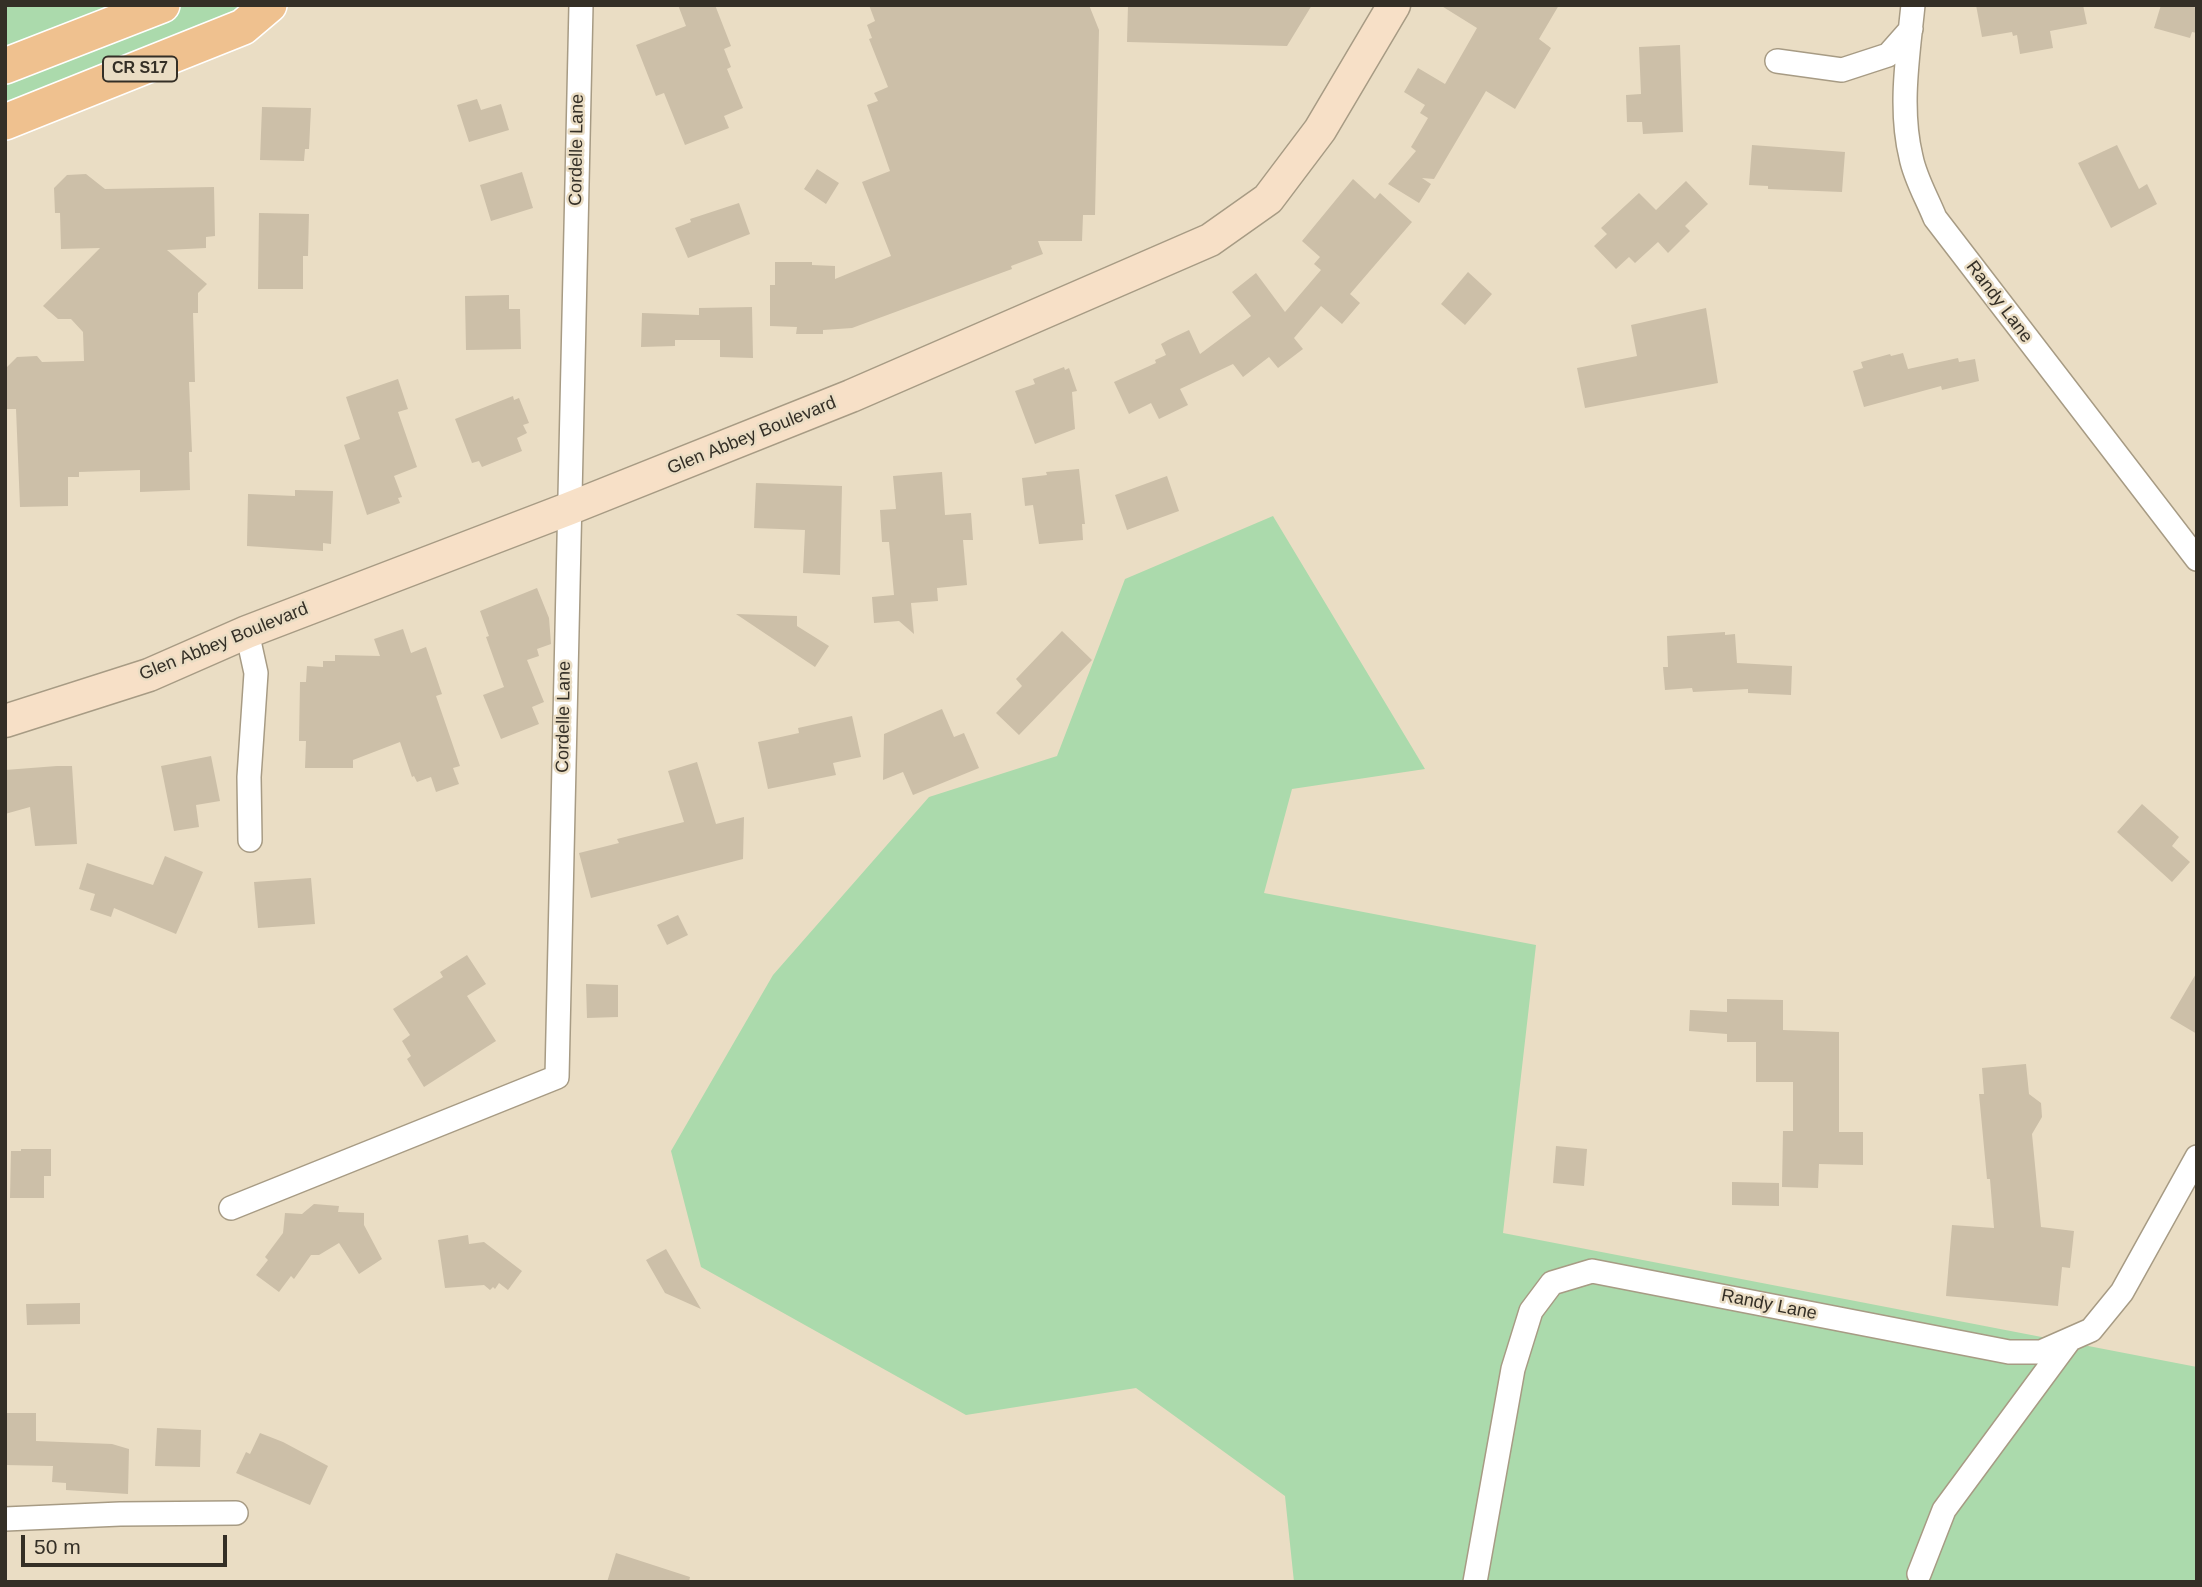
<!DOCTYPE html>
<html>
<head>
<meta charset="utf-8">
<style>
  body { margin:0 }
  #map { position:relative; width:2202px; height:1587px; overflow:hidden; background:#eaddc4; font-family:Arial,sans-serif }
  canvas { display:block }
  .frame { position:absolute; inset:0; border:7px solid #342f26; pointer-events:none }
  .scale { position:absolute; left:21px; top:1535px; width:206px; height:32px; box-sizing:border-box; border:4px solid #342f26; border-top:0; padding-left:9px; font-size:21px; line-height:24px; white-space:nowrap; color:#342f26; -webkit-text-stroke:5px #eaddc4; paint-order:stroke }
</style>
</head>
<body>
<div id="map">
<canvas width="2202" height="1587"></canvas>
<div class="frame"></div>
<div class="scale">50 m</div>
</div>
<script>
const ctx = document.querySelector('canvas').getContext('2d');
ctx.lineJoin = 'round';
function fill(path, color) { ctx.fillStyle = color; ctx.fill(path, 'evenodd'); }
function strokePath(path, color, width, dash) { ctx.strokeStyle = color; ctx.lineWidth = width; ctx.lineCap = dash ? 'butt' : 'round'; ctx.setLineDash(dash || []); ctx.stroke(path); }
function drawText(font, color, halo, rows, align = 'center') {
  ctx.font = font + ' Arial,sans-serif'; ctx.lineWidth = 5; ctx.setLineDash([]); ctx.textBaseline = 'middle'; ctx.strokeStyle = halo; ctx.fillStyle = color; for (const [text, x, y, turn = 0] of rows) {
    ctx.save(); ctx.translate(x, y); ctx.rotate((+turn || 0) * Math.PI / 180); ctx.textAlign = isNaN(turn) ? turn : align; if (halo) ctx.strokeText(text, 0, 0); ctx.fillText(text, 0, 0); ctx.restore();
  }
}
const green = new Path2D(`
  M 5,5 L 248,5 L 5,104 Z
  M 1273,516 L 1425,769 L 1292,789 L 1264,893 L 1536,945 L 1503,1233 L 2197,1367 L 2197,1582 L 1294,1582 L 1285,1496 L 1136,1388 L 966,1415 L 701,1267 L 671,1151 L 773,975 L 929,797 L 1057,756 L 1125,579 Z`);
const building = new Path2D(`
  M 678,5 L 715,5 L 731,46 L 724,49 L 731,67 L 727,69 L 743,108 L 724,116 L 729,128 L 685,145 L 664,93 L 656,96 L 636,45 L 686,26 Z
  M 869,5 L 1089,5 L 1099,30 L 1095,215 L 1083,215 L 1082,241 L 1038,241 L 1043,254 L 1011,266 L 1012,269 L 852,328 L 823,330 L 823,334 L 796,334 L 797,327 L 770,326 L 770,285 L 775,285 L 775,262 L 812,262 L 812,265 L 835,266 L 835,279 L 891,256 L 862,182 L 890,171 L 867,105 L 878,101 L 874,93 L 888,87 L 869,39 L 872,38 L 867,25 L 875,21 Z
  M 1128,5 L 1312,5 L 1287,46 L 1127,42 Z
  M 1440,5 L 1559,5 L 1539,39 L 1551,48 L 1515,109 L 1486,91 L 1434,179 L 1422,178 L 1431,184 L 1419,203 L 1388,184 L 1416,151 L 1411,147 L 1428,118 L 1420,113 L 1425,105 L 1404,92 L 1418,68 L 1445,84 L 1477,28 Z
  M 1976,5 L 2083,5 L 2087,24 L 2050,31 L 2053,48 L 2020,54 L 2017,35 L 2013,36 L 2012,32 L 1982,37 Z
  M 2161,5 L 2187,5 L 2197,8 L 2197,33 L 2192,32 L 2190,38 L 2154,28 Z
  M 1680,45 L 1683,132 L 1643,134 L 1642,122 L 1627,122 L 1626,95 L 1641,94 L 1639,47 Z
  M 477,99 L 481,110 L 501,104 L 509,130 L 469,142 L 457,105 Z
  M 262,107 L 311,108 L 309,149 L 305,149 L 304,161 L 260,160 Z
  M 1752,145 L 1845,152 L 1842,192 L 1768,189 L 1768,186 L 1749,185 Z
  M 2117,145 L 2139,189 L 2147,184 L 2157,204 L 2111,228 L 2078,163 Z
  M 817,169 L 839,183 L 826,204 L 804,189 Z
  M 522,172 L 533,208 L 491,221 L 480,185 Z
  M 86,174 L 105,189 L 214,187 L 215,236 L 206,237 L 206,248 L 167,250 L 207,284 L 198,293 L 198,313 L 193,313 L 195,382 L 189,382 L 192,452 L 189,452 L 190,490 L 140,492 L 140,470 L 79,472 L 79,477 L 68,477 L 68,506 L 20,507 L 16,409 L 5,409 L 5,369 L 17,357 L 37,356 L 42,362 L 84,361 L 83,332 L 71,319 L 58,319 L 43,306 L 100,248 L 61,249 L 60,213 L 55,213 L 54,188 L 67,175 Z
  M 1353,179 L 1375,199 L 1380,193 L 1412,222 L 1350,294 L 1360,303 L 1342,324 L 1321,306 L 1294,338 L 1303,349 L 1278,368 L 1269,357 L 1243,377 L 1233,364 L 1180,389 L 1188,405 L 1159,419 L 1151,403 L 1129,414 L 1114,382 L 1156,363 L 1155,360 L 1166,355 L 1161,344 L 1168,340 L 1189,330 L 1200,354 L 1251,316 L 1232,292 L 1256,273 L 1285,312 L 1321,270 L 1314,264 L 1320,257 L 1302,241 Z
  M 1686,181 L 1708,204 L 1685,226 L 1690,231 L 1668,253 L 1658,242 L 1635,263 L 1629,257 L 1616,269 L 1594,246 L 1607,234 L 1601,228 L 1639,193 L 1656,210 Z
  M 739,203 L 750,234 L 688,258 L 675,228 L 691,222 L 690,219 Z
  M 259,213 L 309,214 L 308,256 L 303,256 L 303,289 L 258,289 Z
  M 1468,272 L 1492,294 L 1465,325 L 1441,304 Z
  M 509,295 L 509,309 L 520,309 L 521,349 L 466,350 L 465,296 Z
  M 752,307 L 753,358 L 720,357 L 720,340 L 675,340 L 675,346 L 641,347 L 642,313 L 699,315 L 699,308 Z
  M 1706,308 L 1718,383 L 1585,408 L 1577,368 L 1637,356 L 1631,325 Z
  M 1903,353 L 1908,369 L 1958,358 L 1959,362 L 1975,359 L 1979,381 L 1942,390 L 1941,386 L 1864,407 L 1853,371 L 1863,368 L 1861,362 L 1890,354 L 1891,356 Z
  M 1064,367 L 1065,370 L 1069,368 L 1077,391 L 1072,392 L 1075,429 L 1035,444 L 1015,391 L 1035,384 L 1033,379 Z
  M 398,379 L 408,409 L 398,412 L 417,467 L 394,476 L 402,497 L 398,498 L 400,503 L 367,515 L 344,445 L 360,439 L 346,397 Z
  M 513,396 L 514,400 L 519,398 L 529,423 L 523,425 L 527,433 L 517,438 L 522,451 L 482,467 L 479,461 L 472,463 L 455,419 Z
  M 1079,469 L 1085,524 L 1082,524 L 1083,540 L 1039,544 L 1033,505 L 1025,506 L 1022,478 L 1047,475 L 1046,472 Z
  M 942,472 L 945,515 L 971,513 L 973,540 L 963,540 L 967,585 L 937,588 L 938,601 L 911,603 L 914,634 L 899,621 L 874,623 L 872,597 L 894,595 L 889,542 L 882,542 L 880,510 L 896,509 L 893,476 Z
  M 1167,476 L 1179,511 L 1127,530 L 1115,495 Z
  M 756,483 L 842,486 L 840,575 L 803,573 L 805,530 L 754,528 Z
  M 295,490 L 333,491 L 331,544 L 323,543 L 323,551 L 247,546 L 248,494 L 295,496 Z
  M 537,588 L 549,618 L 551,644 L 537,649 L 539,656 L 527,660 L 544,702 L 532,707 L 539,724 L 501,739 L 483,695 L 504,687 L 486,637 L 489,636 L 480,611 Z
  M 736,614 L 797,616 L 797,626 L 829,646 L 815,667 Z
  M 403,629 L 411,653 L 426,647 L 442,694 L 436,696 L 460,766 L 453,768 L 459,784 L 436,792 L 431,777 L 417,782 L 414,776 L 412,777 L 400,742 L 353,760 L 353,768 L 305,768 L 306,741 L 299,741 L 300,682 L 306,682 L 307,666 L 323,667 L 323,661 L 335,661 L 335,655 L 380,656 L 374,639 Z
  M 1062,631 L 1092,660 L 1019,735 L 996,713 L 1022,686 L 1016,679 Z
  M 1725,632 L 1725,635 L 1735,634 L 1737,663 L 1792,666 L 1791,695 L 1748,693 L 1748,689 L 1693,692 L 1692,688 L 1665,690 L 1663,667 L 1668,667 L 1667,636 Z
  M 942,709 L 954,737 L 964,733 L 979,768 L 913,795 L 903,772 L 883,780 L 884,734 Z
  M 852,716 L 861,757 L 833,763 L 836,775 L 768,789 L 758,742 L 799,733 L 798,728 Z
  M 211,756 L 220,801 L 196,805 L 199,827 L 174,831 L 161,766 Z
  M 697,762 L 716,824 L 744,817 L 743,859 L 591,898 L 579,853 L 619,843 L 617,839 L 684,822 L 668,771 Z
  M 57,766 L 72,766 L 77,844 L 35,846 L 30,807 L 5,814 L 5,770 Z
  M 2142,804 L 2179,837 L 2172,846 L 2190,862 L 2172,882 L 2117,832 Z
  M 165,856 L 203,872 L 176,934 L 114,908 L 111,917 L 90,910 L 95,894 L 79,889 L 87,863 L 153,885 Z
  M 311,878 L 315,924 L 258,928 L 254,882 Z
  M 678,915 L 688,935 L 667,945 L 657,925 Z
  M 467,955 L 486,984 L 467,996 L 496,1041 L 424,1087 L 407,1059 L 411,1056 L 402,1041 L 410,1035 L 393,1009 L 443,977 L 440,972 Z
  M 2197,972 L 2197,1034 L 2170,1018 Z
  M 586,984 L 618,985 L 618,1017 L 587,1018 Z
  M 1727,999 L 1783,1000 L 1783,1030 L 1839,1032 L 1839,1132 L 1863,1132 L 1863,1165 L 1819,1164 L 1818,1188 L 1782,1187 L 1783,1131 L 1793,1131 L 1793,1082 L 1756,1082 L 1756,1042 L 1727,1042 L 1727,1034 L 1689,1031 L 1690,1010 L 1727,1012 Z
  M 2026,1064 L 2029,1094 L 2041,1103 L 2042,1117 L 2032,1134 L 2041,1227 L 2074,1231 L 2070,1268 L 2062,1267 L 2058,1306 L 1946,1296 L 1952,1225 L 1994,1228 L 1990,1179 L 1987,1179 L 1979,1094 L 1984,1094 L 1982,1068 Z
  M 1556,1146 L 1587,1149 L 1584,1186 L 1553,1183 Z
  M 21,1149 L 51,1149 L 51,1176 L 44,1176 L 44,1198 L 10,1198 L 11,1151 L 21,1151 Z
  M 1732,1182 L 1779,1183 L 1779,1206 L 1732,1205 Z
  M 314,1204 L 339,1206 L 338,1212 L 364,1213 L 364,1225 L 382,1259 L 359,1274 L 339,1243 L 319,1255 L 311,1255 L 294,1279 L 291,1276 L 279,1292 L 256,1275 L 268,1260 L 265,1257 L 283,1233 L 285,1213 L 302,1214 Z
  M 468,1235 L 469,1244 L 484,1242 L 522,1271 L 508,1290 L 499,1283 L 495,1289 L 493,1287 L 490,1290 L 484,1285 L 445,1288 L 438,1240 Z
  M 666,1249 L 701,1309 L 665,1293 L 646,1260 Z
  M 80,1303 L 80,1324 L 27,1325 L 26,1304 Z
  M 5,1413 L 36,1413 L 36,1441 L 112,1444 L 129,1449 L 128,1494 L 66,1490 L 66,1483 L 52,1482 L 53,1466 L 5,1465 Z
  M 157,1428 L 201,1430 L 200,1467 L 155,1466 Z
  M 260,1433 L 283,1442 L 328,1466 L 310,1505 L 236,1473 L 246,1452 L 250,1454 Z
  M 616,1553 L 690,1577 L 689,1582 L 607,1582 Z`);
const street = new Path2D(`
  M 1913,5 C 1908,55 1899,108 1911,157 C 1915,178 1927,198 1935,218 L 2197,559
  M 1777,61 L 1842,70 L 1888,55 L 1911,29
  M 247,632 L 256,673 L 249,777 L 250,840
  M 231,1208 L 557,1077 L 581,5
  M 5,1519 L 120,1514 L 236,1513
  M 1919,1574 L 1944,1510 L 2068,1342
  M 1475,1582 L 1513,1369 L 1531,1311 L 1552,1283 L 1592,1271 L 2009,1352 L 2041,1352 L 2091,1330 L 2122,1292 L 2197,1157`);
const secondary = new Path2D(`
  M 5,721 L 149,675 L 247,632 L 568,509 L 851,396 L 1210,240 L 1268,199 L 1320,130 L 1394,5`);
const primary = new Path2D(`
  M 5,66 L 162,5
  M 5,122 L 243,27 L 269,5`);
const shields = [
  [140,69,74]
];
const shieldNames = [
  ["CR S17",140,69]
];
const streetNames = [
  ["Cordelle Lane",577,150,-89],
  ["Randy Lane",1999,302,53],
  ["Glen Abbey Boulevard",752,436,-22],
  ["Glen Abbey Boulevard",224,642,-22],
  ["Cordelle Lane",564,717,-89],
  ["Randy Lane",1769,1305,11]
];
fill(green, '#abdaac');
fill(building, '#ccbfa8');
strokePath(street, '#a79b84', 26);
strokePath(secondary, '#a79b84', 35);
strokePath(primary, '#fff', 38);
strokePath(street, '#fff', 23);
strokePath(secondary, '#f7e0c7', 32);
strokePath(primary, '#efc18f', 35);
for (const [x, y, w] of shields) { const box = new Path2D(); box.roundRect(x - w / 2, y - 12.5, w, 25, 5); ctx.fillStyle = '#eaddc4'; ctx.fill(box); strokePath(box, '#342f26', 2); }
drawText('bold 16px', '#342f26', null, shieldNames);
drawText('18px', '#342f26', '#eaddc4', streetNames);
</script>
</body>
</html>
